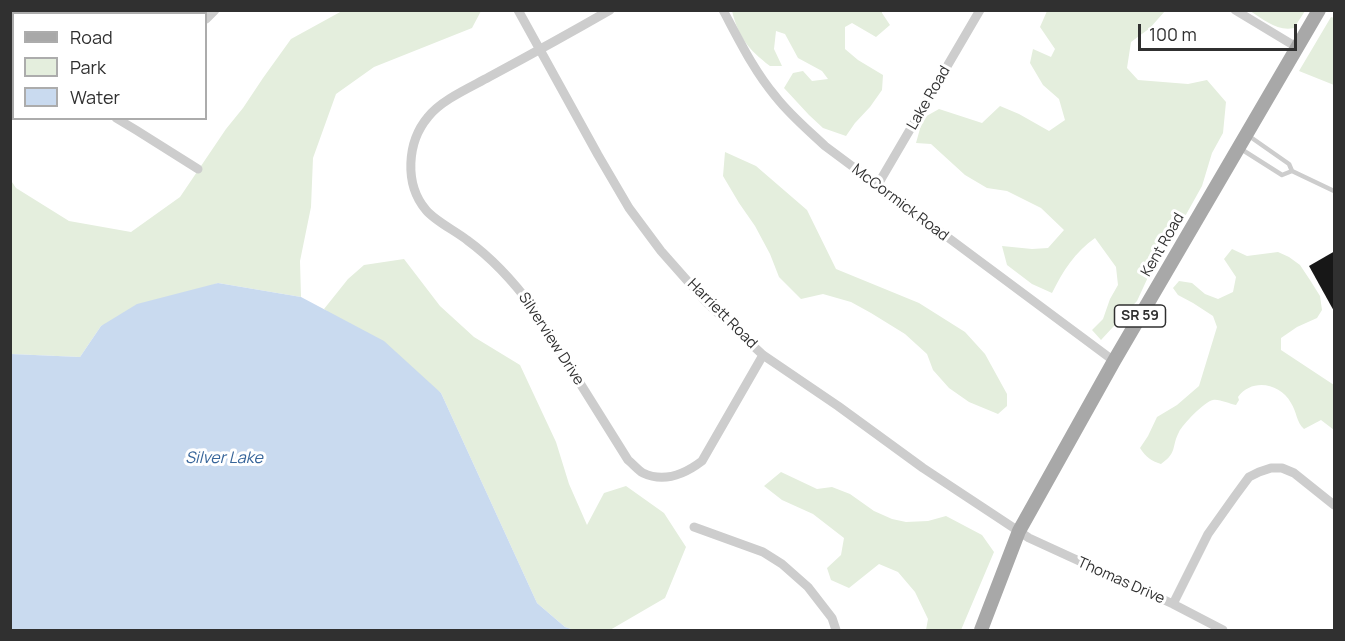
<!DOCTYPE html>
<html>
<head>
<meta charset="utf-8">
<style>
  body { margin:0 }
  #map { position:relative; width:1345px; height:641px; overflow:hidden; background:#fff; font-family:Manrope,sans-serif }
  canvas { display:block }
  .frame { position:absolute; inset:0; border:12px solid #303030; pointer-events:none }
  .legend { position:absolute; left:12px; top:12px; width:195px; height:108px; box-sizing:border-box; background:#fff; border:2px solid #acacac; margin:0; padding:8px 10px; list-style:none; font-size:18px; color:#303030 }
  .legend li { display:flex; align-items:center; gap:12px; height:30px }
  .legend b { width:30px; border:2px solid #acacac }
  .scale { position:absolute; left:1138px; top:24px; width:159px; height:27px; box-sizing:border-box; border:3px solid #303030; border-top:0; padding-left:8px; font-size:18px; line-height:21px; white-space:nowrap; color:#303030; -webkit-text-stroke:4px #fff; paint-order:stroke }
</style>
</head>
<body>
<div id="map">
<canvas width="1345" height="641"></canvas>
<div class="frame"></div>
<ul class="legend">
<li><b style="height:8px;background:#a8a8a8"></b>Road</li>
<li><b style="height:16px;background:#e4eedd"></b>Park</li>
<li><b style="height:16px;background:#c9daef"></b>Water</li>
</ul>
<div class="scale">100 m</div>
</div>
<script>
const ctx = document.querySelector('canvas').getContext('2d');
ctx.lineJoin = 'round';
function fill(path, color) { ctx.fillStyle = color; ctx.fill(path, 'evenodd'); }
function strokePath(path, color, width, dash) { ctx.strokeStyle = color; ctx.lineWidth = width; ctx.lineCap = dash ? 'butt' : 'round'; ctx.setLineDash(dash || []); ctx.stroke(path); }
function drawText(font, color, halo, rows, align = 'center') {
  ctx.font = font + ' Manrope,sans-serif'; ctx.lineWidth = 6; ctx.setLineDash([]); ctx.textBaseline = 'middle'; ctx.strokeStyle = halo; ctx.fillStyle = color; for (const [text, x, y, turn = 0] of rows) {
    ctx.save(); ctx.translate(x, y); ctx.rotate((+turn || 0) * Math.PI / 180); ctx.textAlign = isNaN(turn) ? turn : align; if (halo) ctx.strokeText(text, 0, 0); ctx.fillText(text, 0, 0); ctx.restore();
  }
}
const green = new Path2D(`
  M 11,10 L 126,10 L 126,11 L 124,14 L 14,14 L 13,24 L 11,25 Z
  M 342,11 L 481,11 L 472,28 L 374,67 L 336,94 L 313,158 L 311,207 L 300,261 L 301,297 L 218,283 L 101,326 L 80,357 L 11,354 L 10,179 L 16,188 L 69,221 L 131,232 L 180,197 L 226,129 L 243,108 L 263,78 L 291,39 Z
  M 732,11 L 882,11 L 882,13 L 890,25 L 876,37 L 852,23 L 845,27 L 845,49 L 858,60 L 883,75 L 882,90 L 870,107 L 855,123 L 846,136 L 823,128 L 809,115 L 784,88 L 793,73 L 803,71 L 812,81 L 828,79 L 822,71 L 798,58 L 785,34 L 776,31 L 774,49 L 782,66 L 770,66 C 748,49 739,38 732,11 Z
  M 1047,11 L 1165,11 L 1150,28 L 1131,42 L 1127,68 L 1138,80 L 1188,84 L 1207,80 L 1226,102 L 1223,133 L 1212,153 L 1202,186 L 1183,220 L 1155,262 L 1137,301 L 1101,340 L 1092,330 L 1103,319 L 1110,299 L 1118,285 L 1116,267 L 1095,238 C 1075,252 1063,271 1052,293 L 1032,284 L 1007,265 L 1002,246 L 1032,249 L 1048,248 L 1064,230 L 1041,208 L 1007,191 L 987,188 L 965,175 L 931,144 L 916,143 L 923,118 L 939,109 L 982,123 L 1000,106 L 1019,114 L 1049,131 L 1065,120 L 1059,99 L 1043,85 L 1030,63 L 1033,49 L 1051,57 L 1055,49 L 1040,27 Z
  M 1250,11 L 1305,11 L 1294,28 C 1278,32 1263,19 1250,11 Z
  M 1331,17 L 1334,18 L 1334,85 L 1299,71 Z
  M 725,152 L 756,166 L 807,210 L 836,269 L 919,303 L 965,332 L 985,354 L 1007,394 L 1007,406 L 998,414 L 969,402 L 949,388 L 933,370 L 927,354 L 905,334 L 871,313 L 851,302 L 823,294 L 801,299 L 779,277 L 770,254 L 755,226 L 739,203 L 723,176 Z
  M 1232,249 L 1247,256 L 1278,252 L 1289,257 L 1300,265 L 1310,280 L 1320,296 L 1322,310 L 1317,318 L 1297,327 L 1281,338 L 1281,350 L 1334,385 L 1334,430 L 1321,420 L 1304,429 C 1296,422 1297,412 1291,403 C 1280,383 1252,378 1238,397 L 1239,400 L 1236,405 C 1229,404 1220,399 1213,400 C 1204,402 1183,424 1179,432 C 1171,447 1178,452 1161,464 C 1151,461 1146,457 1140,448 L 1148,436 L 1157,417 L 1177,405 L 1199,386 L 1217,327 L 1213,316 L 1193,303 L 1178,295 L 1173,288 L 1179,281 L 1192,283 L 1205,294 L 1218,299 L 1233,292 L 1236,277 L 1224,259 Z
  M 404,259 L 440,306 L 474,337 L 520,365 L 556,442 L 569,484 L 587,525 L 604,493 L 626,486 L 664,513 L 686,547 L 665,598 L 610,630 L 574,630 L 565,627 L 537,603 L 441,393 L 324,309 L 348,279 L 364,265 Z
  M 781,472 L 817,489 L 832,487 L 850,494 L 874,511 L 892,519 L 906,522 L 928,521 L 946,516 L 982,535 L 994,552 L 961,630 L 926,630 L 928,619 L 915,592 L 898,572 L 879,564 L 849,588 L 831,580 L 827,568 L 841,555 L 844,538 L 813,514 L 782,500 L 764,486 Z`);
const water = new Path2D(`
  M 218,283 L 301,297 L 384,341 L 441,393 L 537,603 L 565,627 L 574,630 L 11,630 L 11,354 L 80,357 L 101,326 L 137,304 Z`);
const building = new Path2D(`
  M 1335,251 L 1335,313 L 1309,266 Z`);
const path = new Path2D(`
  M 1261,10 L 1261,11`);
const lane = new Path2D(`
  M 1241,149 L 1282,175 L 1292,171 L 1289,164 L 1249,136
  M 1292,171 L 1334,191`);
const street = new Path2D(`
  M 518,10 L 598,155 L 629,208 L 661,251 L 707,303 L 763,355 L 838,406 L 923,468 L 1029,538 L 1173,604 L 1223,630
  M 610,10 C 570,33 530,55 489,77 C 471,87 441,100 428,117 C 407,142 404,184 426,210 C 435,221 454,230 467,240 C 493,259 514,282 533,308 L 628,460 C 633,464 638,470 643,473 C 664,483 685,474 702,461 L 763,355
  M 723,10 C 739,40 754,71 776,97 C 790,115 808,130 825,146 L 1114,361
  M 1235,10 L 1298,48
  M 206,19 L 215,10
  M 10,79 L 14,80
  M 116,118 L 136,130 L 198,169
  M 877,186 L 980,10
  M 694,527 L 763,552 L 782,564 L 808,587 L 832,618 L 836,630
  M 1173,604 L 1208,534 L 1235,496 L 1249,477 L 1259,472 L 1271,468 L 1282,468 L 1294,473 L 1334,505`);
const primary = new Path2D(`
  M 981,630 L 1019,531 L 1114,361 L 1319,10`);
const shields = [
  [1140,316,51]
];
const shieldNames = [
  ["SR 59",1140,316]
];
const streetNames = [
  ["Lake Road",929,98,-60],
  ["McCormick Road",900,203,37],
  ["Kent Road",1163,245,-60],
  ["Harriett Road",722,314,45],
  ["Silverview Drive",551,339,57],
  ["Thomas Drive",1121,581,24]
];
const waterNames = [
  ["Silver Lake",224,459]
];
fill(green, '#e4eedd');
fill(water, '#c9daef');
fill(building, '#171717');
strokePath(path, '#cdcdcd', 2, [3, 3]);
strokePath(lane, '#cdcdcd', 4.5);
strokePath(street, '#cdcdcd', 9);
strokePath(primary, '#a8a8a8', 14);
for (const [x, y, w] of shields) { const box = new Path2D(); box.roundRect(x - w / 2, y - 11, w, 22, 4.5); ctx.fillStyle = '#fff'; ctx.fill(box); strokePath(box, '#303030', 1.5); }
drawText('bold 14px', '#303030', null, shieldNames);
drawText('15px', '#303030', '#fff', streetNames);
drawText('italic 16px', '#37659a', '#fff', waterNames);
</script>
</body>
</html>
